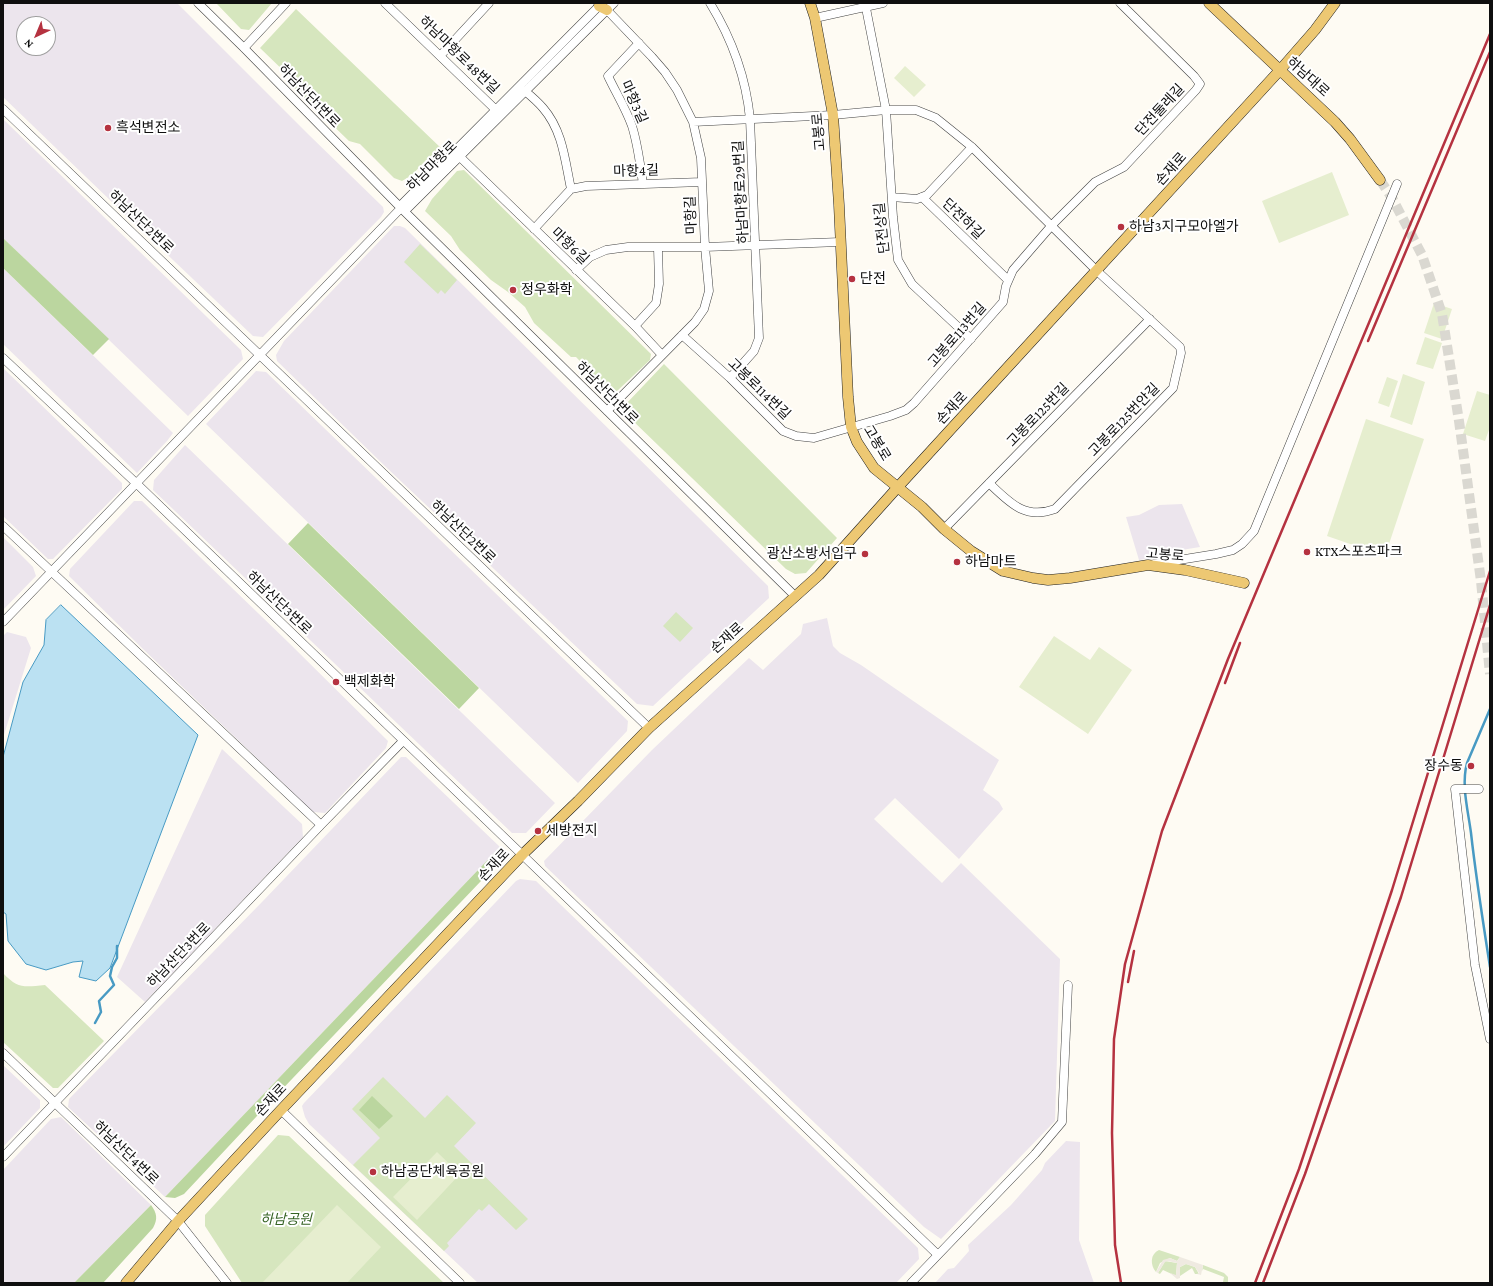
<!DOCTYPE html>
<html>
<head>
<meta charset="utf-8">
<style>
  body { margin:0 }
  #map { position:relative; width:1493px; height:1286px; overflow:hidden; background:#fefbf3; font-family:"Crimson Pro",serif }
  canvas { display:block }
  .frame { position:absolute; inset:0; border:4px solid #0f0f0f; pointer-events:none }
  .north { position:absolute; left:16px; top:16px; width:40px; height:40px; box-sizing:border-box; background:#fff; border:1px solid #9f9f9f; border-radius:50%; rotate:224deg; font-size:11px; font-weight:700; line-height:16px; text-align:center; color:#0f0f0f }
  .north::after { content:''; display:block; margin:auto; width:14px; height:18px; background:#b53240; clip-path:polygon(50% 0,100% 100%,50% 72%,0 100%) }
</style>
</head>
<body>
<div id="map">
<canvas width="1493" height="1286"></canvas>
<div class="frame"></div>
<div class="north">N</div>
</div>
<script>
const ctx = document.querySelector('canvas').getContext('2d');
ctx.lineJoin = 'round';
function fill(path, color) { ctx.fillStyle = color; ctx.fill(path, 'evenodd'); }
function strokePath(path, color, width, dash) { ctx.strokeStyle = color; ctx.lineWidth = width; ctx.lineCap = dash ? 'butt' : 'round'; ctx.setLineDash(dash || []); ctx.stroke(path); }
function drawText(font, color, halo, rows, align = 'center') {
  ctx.font = font + ' "Crimson Pro","Noto Sans KR",serif'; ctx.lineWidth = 4; ctx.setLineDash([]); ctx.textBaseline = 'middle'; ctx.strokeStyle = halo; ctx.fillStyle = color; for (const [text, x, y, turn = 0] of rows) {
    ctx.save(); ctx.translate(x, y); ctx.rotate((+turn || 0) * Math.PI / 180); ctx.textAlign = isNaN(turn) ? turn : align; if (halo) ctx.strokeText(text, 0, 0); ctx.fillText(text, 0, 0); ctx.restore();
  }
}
const industrial = new Path2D(`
  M 3,3 L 177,3 L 308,134 L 383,207 L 384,212 L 381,217 L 263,337 L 253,336 L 113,203 L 3,97 ZM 24,24 L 48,24 L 48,48 L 24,48 Z
  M 3,119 L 241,350 L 243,359 L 188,416 L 3,238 Z
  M 394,226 L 400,226 L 405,228 L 768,586 L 769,598 L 653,706 L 637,704 L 388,469 L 277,361 L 276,355 L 284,341 Z
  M 3,268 L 173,433 L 167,441 L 137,473 L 3,344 Z
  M 3,368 L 122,483 L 122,489 L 53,559 L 48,559 L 3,516 Z
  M 256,371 L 266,372 L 628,721 L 627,731 L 578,783 L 206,424 Z
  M 185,445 L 555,803 L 526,833 L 512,833 L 153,490 L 154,480 Z
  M 134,501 L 142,501 L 288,642 L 388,741 L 386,748 L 325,813 L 313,812 L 143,649 L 69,576 L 70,569 Z
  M 1182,504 L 1200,547 L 1163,553 L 1163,556 L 1139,560 L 1126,517 L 1139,515 L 1159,505 Z
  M 3,537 L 33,567 L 36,576 L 3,610 Z
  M 827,618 L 833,646 L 840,653 L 861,665 L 999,760 L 983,790 L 999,802 L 1003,809 L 959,859 L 895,798 L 874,819 L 942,883 L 961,863 L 1060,959 L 1055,1121 L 941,1239 L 924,1227 L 545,866 L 544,861 L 652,750 L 749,658 L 763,670 L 801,634 L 803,624 Z
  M 7,632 L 26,637 L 31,648 L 3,738 L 3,636 Z
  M 222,749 L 302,824 L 303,837 L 145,1002 L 117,977 Z
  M 401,757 L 406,757 L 500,847 L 165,1197 L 68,1107 L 69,1099 L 262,902 Z
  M 520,879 L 536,881 L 918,1248 L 919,1259 L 896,1283 L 478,1283 L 309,1124 L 305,1117 L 303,1110 L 302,1106 L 304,1103 L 516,881 Z
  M 3,1065 L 40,1100 L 40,1108 L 3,1147 Z
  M 61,1117 L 151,1205 L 74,1283 L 3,1283 L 3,1170 L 51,1119 Z
  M 1066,1141 L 1080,1142 L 1079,1240 L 1094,1283 L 930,1283 L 935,1283 L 948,1269 L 954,1268 L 969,1251 L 968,1245 L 1011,1205 L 1042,1170 L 1045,1163 Z`);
const green = new Path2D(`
  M 216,3 L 272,3 L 249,30 L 241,29 Z
  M 296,9 L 443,150 L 434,159 L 426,160 L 412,175 L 402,181 L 394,178 L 360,144 L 349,141 L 293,87 L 290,77 L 260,48 Z
  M 464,170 L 651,354 L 650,360 L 616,392 L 610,392 L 576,357 L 571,357 L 534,323 L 525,307 L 508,292 L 491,280 L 460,250 L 451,236 L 425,211 L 432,199 L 457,171 Z
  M 420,244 L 457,280 L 445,294 L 441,290 L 438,294 L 404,262 Z
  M 664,364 L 837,538 L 806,573 L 795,574 L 786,569 L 630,418 L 624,409 L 625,405 Z
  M 676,612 L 693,628 L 680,642 L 663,626 Z
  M 3,973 C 18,989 24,987 45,985 L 104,1041 L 58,1088 L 53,1088 L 3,1042 Z
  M 383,1077 L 425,1118 L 447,1095 L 476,1123 L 454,1146 L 528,1219 L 516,1230 L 489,1204 L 482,1211 L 479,1209 L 447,1243 L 449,1246 L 444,1251 L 353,1165 L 380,1138 L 352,1109 Z
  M 278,1135 L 289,1136 L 444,1283 L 242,1283 L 205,1226 L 205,1215 Z
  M 1159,1250 L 1180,1257 L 1177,1261 L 1170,1258 L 1160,1263 L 1156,1272 C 1150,1265 1150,1254 1159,1250 Z
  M 1165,1261 L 1177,1263 L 1176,1276 L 1163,1270 L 1160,1274 L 1158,1273 Z
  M 1186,1264 L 1195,1267 L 1199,1274 L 1195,1274 L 1192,1268 L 1180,1276 L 1180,1278 L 1180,1267 Z
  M 1203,1265 L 1224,1273 L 1228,1277 L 1228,1283 L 1223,1282 L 1224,1277 L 1203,1269 L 1202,1271 Z`);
const forest = new Path2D(`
  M 3,238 L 109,339 L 93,355 L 3,268 Z
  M 308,523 L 479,688 L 459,709 L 288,544 Z
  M 500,847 L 502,859 L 271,1101 L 184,1194 L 175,1198 L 165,1197 Z
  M 372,1096 L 393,1116 L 379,1129 L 359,1110 Z
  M 151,1205 C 157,1213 158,1219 153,1228 L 103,1283 L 74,1283 Z`);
const pitch = new Path2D(`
  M 905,66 L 926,85 L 914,97 L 894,78 Z
  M 1332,172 L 1349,215 L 1279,243 L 1262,201 Z
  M 1434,303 L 1452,309 L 1442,339 L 1424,333 Z
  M 1425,337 L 1442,343 L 1433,369 L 1416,364 Z
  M 1403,374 L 1425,382 L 1412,425 L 1390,417 Z
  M 1387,377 L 1398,381 L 1389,407 L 1378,403 Z
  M 1477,391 L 1490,395 L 1490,427 L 1485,441 L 1463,434 Z
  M 1366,419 L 1424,439 L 1385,556 L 1327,536 Z
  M 1054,636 L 1090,660 L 1099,647 L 1132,670 L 1088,734 L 1019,687 Z
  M 437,1152 L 460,1174 L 417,1220 L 393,1197 Z
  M 337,1205 L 381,1247 L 347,1283 L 262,1283 Z`);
const plaza = new Path2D(`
  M 1180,1257 L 1203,1265 L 1201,1275 L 1197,1274 L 1199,1273 L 1195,1267 L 1186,1264 L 1180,1267 L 1180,1278 L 1177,1279 L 1170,1273 L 1176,1275 L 1177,1263 L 1168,1261 L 1165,1262 L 1158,1273 L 1156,1272 L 1163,1260 L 1170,1258 L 1177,1261 Z`);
const water = new Path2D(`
  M 61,605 L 198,735 L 110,968 L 96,981 L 79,977 L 83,961 L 73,962 L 46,970 L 26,964 L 8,941 L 6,914 L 3,912 L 3,757 L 23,682 L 44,645 L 46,620 Z`);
const stream = new Path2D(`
  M 1490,709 L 1467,763 C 1461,785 1468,810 1471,833 C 1476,878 1483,922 1490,967
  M 95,1023 L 101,1012 L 99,1001 L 114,985 L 110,976 L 112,967 L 117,958 L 117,946`);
const majorTunnel = new Path2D(`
  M 1380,180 L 1392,198 L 1422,255 L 1442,314 L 1459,421 L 1481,581 L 1490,674`);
const minor = new Path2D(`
  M 198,3 L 244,48 L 401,208 L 795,596
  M 385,3 L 496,110
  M 710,3 C 732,39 746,77 750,119 L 759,338 L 754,351 L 730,378
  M 865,3 L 886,110 L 893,217 L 898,260 L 912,284 L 971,339
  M 607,10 L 652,57 L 665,72 L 677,90 L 693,122 L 701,158 L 705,247 L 709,291 L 704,309 L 695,322 L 607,411
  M 815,18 L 883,3
  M 639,43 L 608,76 C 616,93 626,109 632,126 C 638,145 640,164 643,184
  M 244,48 L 286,3
  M 440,56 L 489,3
  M 525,91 C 531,96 538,102 543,108 C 563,131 565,161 571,189
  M 3,109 L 649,728
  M 693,122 L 833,115 L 886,110 L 916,110 L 936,118 L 972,147 L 1097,271 L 1180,347 L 1181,353 L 1173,388 L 1055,509 C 1025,520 1010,503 989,483
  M 460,157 L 635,326 L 662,355
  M 892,197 L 917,199 L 927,195 L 972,147
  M 922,197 L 1008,280
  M 401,208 L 408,208 L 614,3
  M 534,229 L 571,189 L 586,186 L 702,182
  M 576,270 L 590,257 L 606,250 L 628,247 L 705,247 L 840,242
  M 635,326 L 656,303 L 659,284 L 658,248
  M 682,335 L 730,378 L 783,431 L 796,436 L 814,438 L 890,416 L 906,410 L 914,403 L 1003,302 L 1006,286 L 1013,270 L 1052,225 L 1095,182 L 1124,167 L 1196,90 L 1200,84 L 1194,76 L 1120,3
  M 3,358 L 136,483 L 938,1255
  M 3,526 L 321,825
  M 944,529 L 1150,319
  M 1154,564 L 1216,554 L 1233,550 L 1242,544 L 1254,531 L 1397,184
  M 3,622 L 401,208 L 403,203 L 602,3
  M 1479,789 L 1455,789 L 1475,965 L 1490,1039
  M 3,1053 L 178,1221 L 227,1283
  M 281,1110 L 460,1283
  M 3,1157 L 321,825 L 403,741
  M 911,1283 L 1035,1154 L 1062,1122 L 1068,985`);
const major = new Path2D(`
  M 810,3 L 815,18 L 833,115 L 839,205 L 848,397 L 851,427 L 857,442 L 874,468 L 922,507 L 944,529 L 971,551 L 1003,571 L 1033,578 L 1048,580 L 1070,578 L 1148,565 L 1185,570 L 1244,583
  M 1209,3 L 1335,122 L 1350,139 L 1380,180
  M 599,6 L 607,10
  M 126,1283 L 178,1221 L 281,1110 L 523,854 L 578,801 L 649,728 L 819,575 L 897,488 L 1280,70 L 1315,30 L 1335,3`);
const rail = new Path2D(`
  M 1368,341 L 1490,52
  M 1225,683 L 1240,643
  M 1128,982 L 1134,951
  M 1121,1283 L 1115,1245 L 1112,1133 L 1114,1039 L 1125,964 L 1162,831 L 1228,659 L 1490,34
  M 1255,1283 L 1299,1169 L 1392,890 L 1490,571
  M 1263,1283 L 1305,1174 L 1401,897 L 1490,605`);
const markers = [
  [108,128,4,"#b53240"],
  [1121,227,4,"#b53240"],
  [852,279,4,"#b53240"],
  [513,290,4,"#b53240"],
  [1307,552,4,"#b53240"],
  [865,554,4,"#b53240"],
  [957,562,4,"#b53240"],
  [336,682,4,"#b53240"],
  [1471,766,4,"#b53240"],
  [538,831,4,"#b53240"],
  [373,1172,4,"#b53240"]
];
const streetNames = [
  ["하남마항로48번길",459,55,44],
  ["하남대로",1308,77,42],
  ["하남산단1번로",309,96,46],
  ["마항3길",634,102,66],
  ["단전둘레길",1160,110,-47],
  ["고봉로",819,132,-95],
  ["하남마항로",432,166,-45],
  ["손재로",1171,169,-48],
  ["마항4길",636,171,-2],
  ["하남마항로29번길",741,192,-93],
  ["마항길",691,215,-92],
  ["단전하길",963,219,44],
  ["하남산단2번로",141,222,44],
  ["단전상길",882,228,-96],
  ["마항6길",570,246,44],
  ["고봉로113번길",957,335,-49],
  ["고봉로114번길",759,389,44],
  ["하남산단1번로",607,393,45],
  ["손재로",952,408,-47],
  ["고봉로125번길",1038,415,-46],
  ["고봉로125번안길",1124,420,-46],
  ["고봉로",877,443,59],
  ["하남산단2번로",463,532,44],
  ["고봉로",1165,555,5],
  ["하남산단3번로",279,603,44],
  ["손재로",727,638,-42],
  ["손재로",494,865,-47],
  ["하남산단3번로",179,955,-46],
  ["손재로",271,1100,-47],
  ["하남산단4번로",126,1153,44]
];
const poiNames = [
  ["흑석변전소",116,128],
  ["하남3지구모아엘가",1129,227],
  ["단전",860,279],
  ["정우화학",521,290],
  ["KTX스포츠파크",1315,552],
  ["광산소방서입구",857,554,"right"],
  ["하남마트",965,562],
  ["백제화학",344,682],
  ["장수동",1463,766,"right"],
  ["세방전지",546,831],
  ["하남공단체육공원",381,1172]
];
const parkNames = [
  ["하남공원",286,1220]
];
fill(industrial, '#ece5ed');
fill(green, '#d6e6be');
fill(forest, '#bbd69f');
fill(pitch, '#e6eecf');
fill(plaza, '#efeae1');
fill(water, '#bbe1f2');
strokePath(water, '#489ac3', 1);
strokePath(stream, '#489ac3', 2.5);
strokePath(majorTunnel, '#dad8d1', 10, [10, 5]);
strokePath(minor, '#424242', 9);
strokePath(major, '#202020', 11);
strokePath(minor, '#fff', 8);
strokePath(major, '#edc873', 10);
strokePath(rail, '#b53240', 2.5);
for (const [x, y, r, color] of markers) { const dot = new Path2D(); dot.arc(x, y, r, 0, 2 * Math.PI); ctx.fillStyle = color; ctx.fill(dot); strokePath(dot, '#fff', 1.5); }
drawText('14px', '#0f0f0f', '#fff', streetNames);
drawText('14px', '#0f0f0f', '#fff', poiNames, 'left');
drawText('italic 14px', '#356324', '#fff', parkNames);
</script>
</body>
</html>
